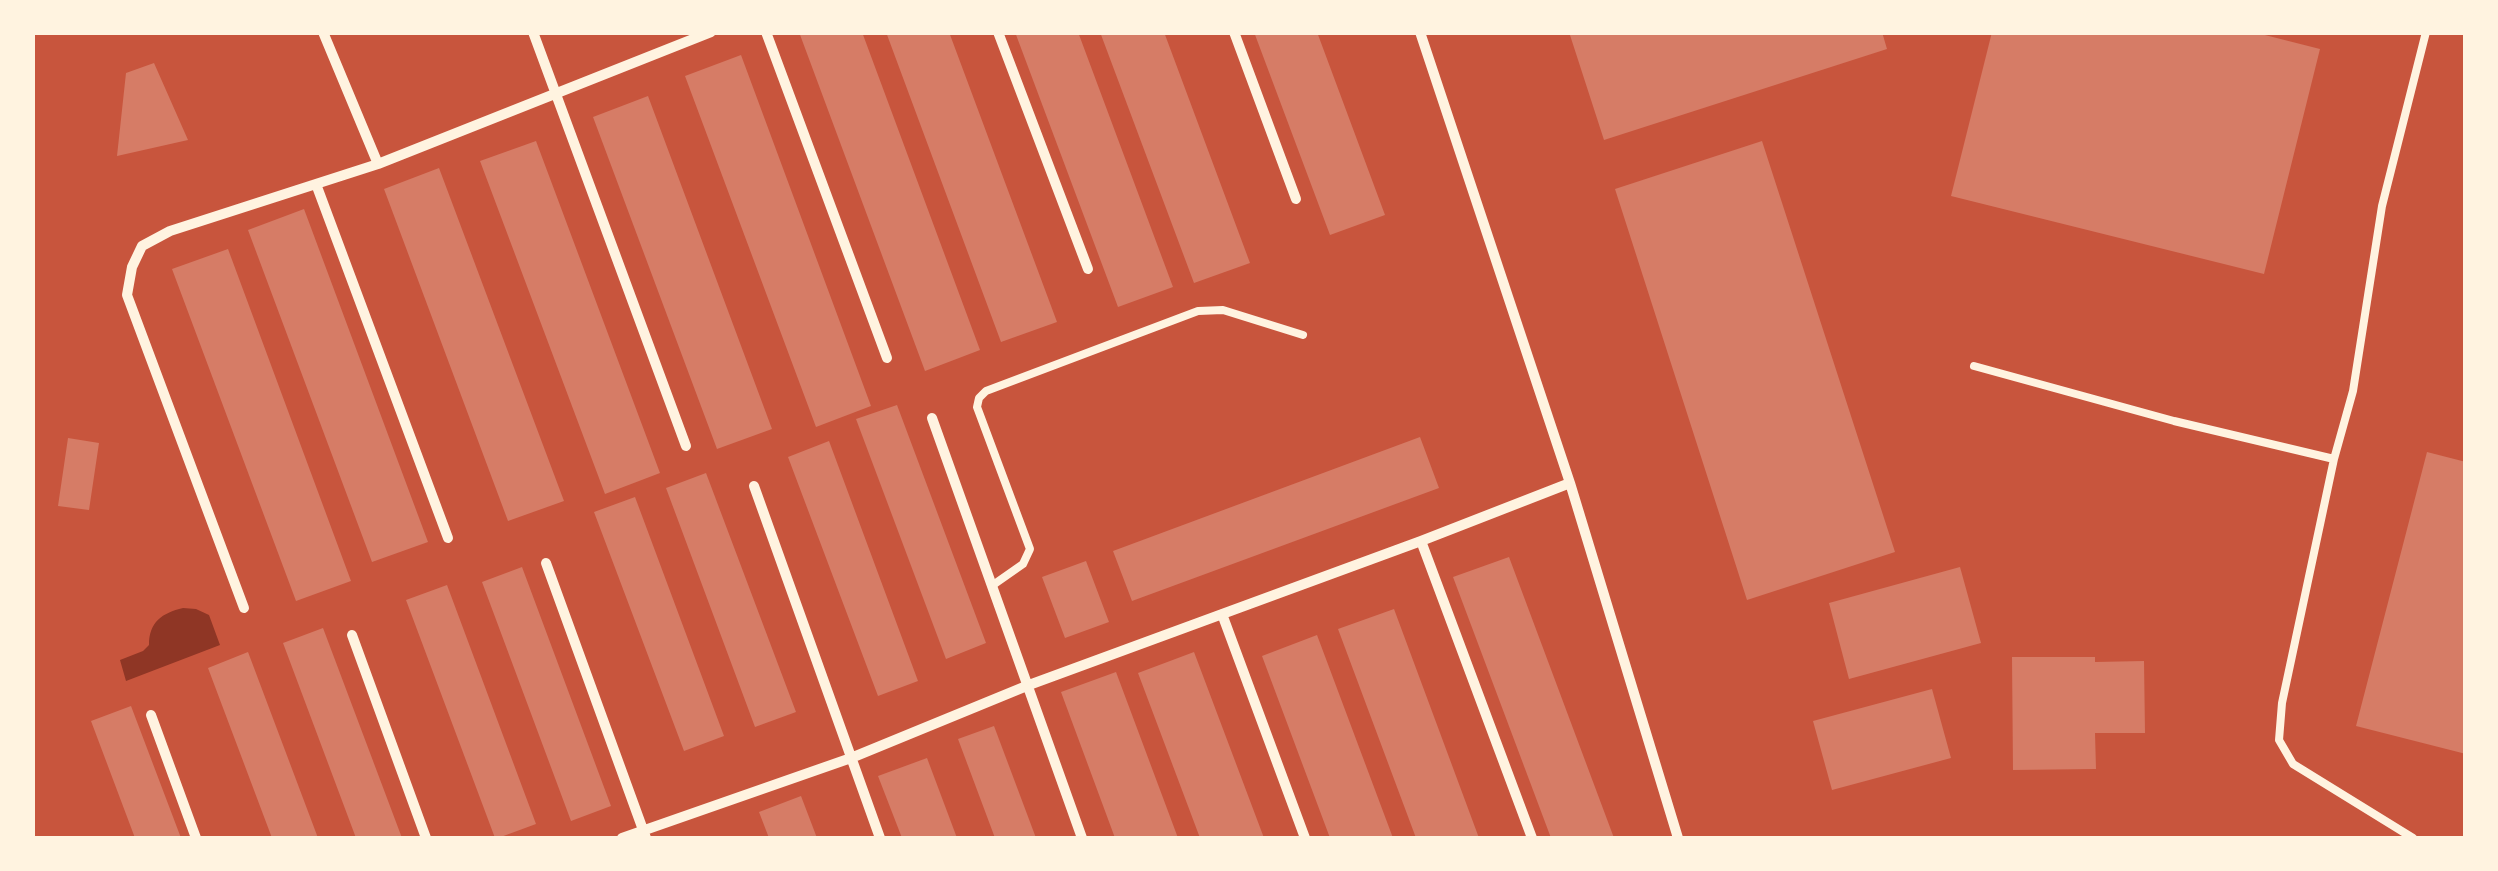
<!DOCTYPE html>
<html>
<head>
<meta charset="utf-8">
<style>
  body { margin:0 }
  #map { position:relative; width:2498px; height:871px; overflow:hidden; background:#c8553d; font-family:"Noto Sans",sans-serif }
  canvas { display:block }
  .frame { position:absolute; inset:0; border:35px solid #fff3e0; pointer-events:none }
</style>
</head>
<body>
<div id="map">
<canvas width="2498" height="871"></canvas>
<div class="frame"></div>
</div>
<script>
const ctx = document.querySelector('canvas').getContext('2d');
ctx.lineJoin = 'round';
function fill(path, color) { ctx.fillStyle = color; ctx.fill(path, 'evenodd'); }
function strokePath(path, color, width, dash) { ctx.strokeStyle = color; ctx.lineWidth = width; ctx.lineCap = dash ? 'butt' : 'round'; ctx.setLineDash(dash || []); ctx.stroke(path); }
const water = new Path2D(`
  M 183,608 L 196,609 L 209,615 L 220,645 L 126,681 L 120,660 L 143,651 L 149,645 C 149,622 162,613 183,608 Z`);
const building = new Path2D(`
  M 799,32 L 862,32 L 980,350 L 925,371 Z
  M 886,32 L 949,32 L 1057,322 L 1001,342 Z
  M 1015,32 L 1078,32 L 1173,287 L 1118,307 Z
  M 1100,32 L 1164,32 L 1250,263 L 1194,283 Z
  M 1254,32 L 1317,32 L 1385,215 L 1330,235 Z
  M 1569,32 L 1882,32 L 1887,49 L 1604,140 Z
  M 1992,32 L 2253,32 L 2320,49 L 2264,274 L 1951,196 Z
  M 741,55 L 871,406 L 816,427 L 685,76 Z
  M 154,63 L 188,140 L 117,156 L 126,73 Z
  M 648,96 L 772,429 L 717,449 L 593,117 Z
  M 536,141 L 660,473 L 605,494 L 480,161 Z
  M 1762,141 L 1895,552 L 1747,600 L 1615,189 Z
  M 439,168 L 564,501 L 508,521 L 384,189 Z
  M 304,209 L 428,542 L 372,562 L 248,230 Z
  M 228,249 L 351,581 L 296,601 L 172,269 Z
  M 897,405 L 986,643 L 946,659 L 856,419 Z
  M 1420,437 L 1439,488 L 1132,601 L 1113,551 Z
  M 68,438 L 99,443 L 89,510 L 58,506 Z
  M 829,441 L 918,681 L 878,696 L 788,457 Z
  M 2427,452 L 2466,462 L 2466,754 L 2356,726 Z
  M 706,473 L 796,712 L 755,727 L 666,488 Z
  M 635,497 L 724,736 L 684,751 L 594,512 Z
  M 1509,557 L 1614,838 L 1551,838 L 1453,577 Z
  M 1086,561 L 1109,622 L 1065,638 L 1042,577 Z
  M 522,567 L 611,806 L 571,821 L 482,582 Z
  M 1960,567 L 1981,643 L 1849,679 L 1829,603 Z
  M 447,585 L 536,824 L 498,838 L 495,838 L 406,600 Z
  M 1394,609 L 1479,838 L 1416,838 L 1338,629 Z
  M 323,628 L 402,838 L 356,838 L 283,643 Z
  M 1317,635 L 1393,838 L 1330,838 L 1262,656 Z
  M 248,652 L 318,838 L 272,838 L 208,668 Z
  M 1194,652 L 1264,838 L 1200,838 L 1138,673 Z
  M 2012,657 L 2095,657 L 2095,662 L 2144,661 L 2145,733 L 2095,733 L 2096,769 L 2013,770 Z
  M 1116,672 L 1178,838 L 1115,838 L 1061,692 Z
  M 1932,689 L 1951,758 L 1832,790 L 1813,721 Z
  M 131,706 L 181,838 L 135,838 L 91,721 Z
  M 994,726 L 1036,838 L 995,838 L 958,739 Z
  M 927,758 L 957,838 L 902,838 L 878,776 Z
  M 801,796 L 817,838 L 769,838 L 759,812 Z`);
const service = new Path2D(`
  M 1974,366 L 2174,421 L 2334,459
  M 993,585 L 1023,564 L 1030,549 L 977,407 L 979,398 L 986,391 L 1198,311 L 1223,310 L 1303,335
  M 2413,838 L 2293,764 L 2279,740 L 2282,703 L 2334,459 L 2353,391 L 2382,206 L 2426,32`);
const minor = new Path2D(`
  M 323,32 L 378,164
  M 533,32 L 686,446
  M 766,32 L 887,358
  M 998,32 L 1088,269
  M 1234,32 L 1296,199
  M 1420,32 L 1570,483 L 1678,838
  M 316,184 L 448,538
  M 932,418 L 1082,838
  M 754,486 L 880,838
  M 1421,541 L 1532,838
  M 546,563 L 646,838
  M 244,608 L 127,295 L 132,267 L 142,246 L 170,231 L 378,164 L 711,32
  M 1222,614 L 1305,838
  M 352,635 L 426,838
  M 151,715 L 196,838
  M 622,838 L 851,758 L 1029,685 L 1421,541 L 1570,483`);
fill(water, '#8f3625');
fill(building, '#d67c66');
strokePath(service, '#fff3e0', 8);
strokePath(minor, '#fff3e0', 10);
</script>
</body>
</html>
